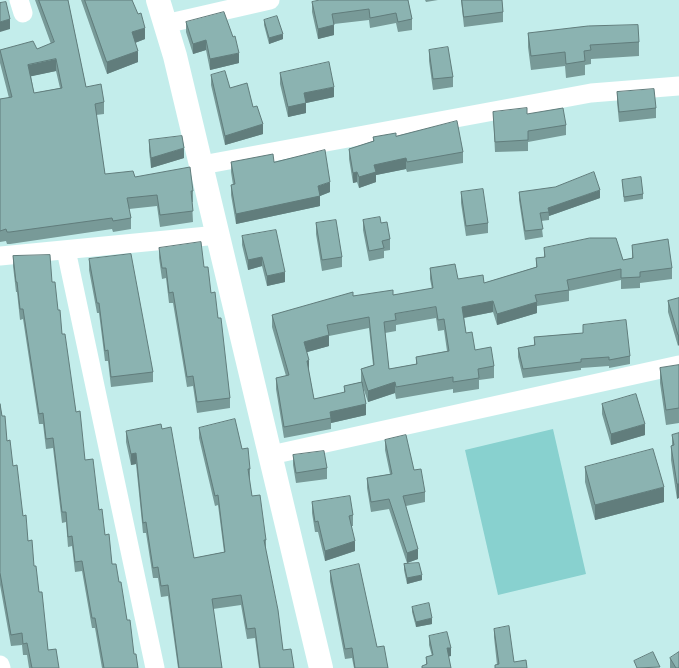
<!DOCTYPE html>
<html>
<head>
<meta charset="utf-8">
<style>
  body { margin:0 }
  canvas { display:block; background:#c3edeb }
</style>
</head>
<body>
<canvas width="679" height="668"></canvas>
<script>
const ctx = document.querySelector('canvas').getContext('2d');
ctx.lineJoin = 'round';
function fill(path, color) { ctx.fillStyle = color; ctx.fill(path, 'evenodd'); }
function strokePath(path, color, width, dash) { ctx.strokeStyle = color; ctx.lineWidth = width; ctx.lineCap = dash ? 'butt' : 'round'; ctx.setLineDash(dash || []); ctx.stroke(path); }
const green = new Path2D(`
  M 553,429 L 586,574 L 498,595 L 465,450 Z`);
const minor = new Path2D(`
  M 19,0 L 23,13
  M 165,24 L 270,0
  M 202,165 L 591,93 L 679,86
  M 66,250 L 155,668
  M 0,256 L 218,235
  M 271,455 L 679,365
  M 0,665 L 1,668`);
const tertiary = new Path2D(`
  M 158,0 L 175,56 L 321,668`);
const wall = new Path2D(`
  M 35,0 L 68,0 L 86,87 L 104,102 L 104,114 L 96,115 L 105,174 L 135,177 L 193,191 L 193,202 L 192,202 L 193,222 L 160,227 L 157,206 L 129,209 L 131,218 L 131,229 L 113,232 L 112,229 L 10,244 L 7,244 L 6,241 L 0,242 L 0,99 L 9,98 L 0,63 L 0,50 L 37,49 L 51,44 ZM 56,71 L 60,88 L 34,93 L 31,76 Z
  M 81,0 L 132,0 L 145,39 L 135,43 L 138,62 L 107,74 Z
  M 408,0 L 412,19 L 412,30 L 398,32 L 396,23 L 370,28 L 369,20 L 334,24 L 334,35 L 318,39 L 312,12 L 312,2 Z
  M 425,0 L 438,0 L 426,2 Z
  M 461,0 L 502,0 L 503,12 L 503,22 L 464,27 Z
  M 264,20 L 283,39 L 269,44 L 264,25 Z
  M 186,22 L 239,63 L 210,70 L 206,50 L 193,54 L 186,32 Z
  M 528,33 L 639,42 L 639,56 L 591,59 L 591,64 L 585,65 L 585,75 L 566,78 L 565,66 L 531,70 L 528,47 Z
  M 429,50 L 453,77 L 453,87 L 433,90 L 429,61 Z
  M 280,73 L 334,97 L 306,103 L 306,113 L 288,117 L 280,84 Z
  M 211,75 L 230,88 L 253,107 L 263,134 L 225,145 L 211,85 Z
  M 617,92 L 656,108 L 656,118 L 619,122 L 617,102 Z
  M 493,112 L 527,114 L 566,125 L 566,135 L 528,142 L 528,151 L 495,152 Z
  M 396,136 L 463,152 L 463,163 L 407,172 L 406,169 L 376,175 L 376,182 L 359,188 L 357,182 L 353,183 L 349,159 L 349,149 L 373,141 L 373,137 Z
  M 149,140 L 184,158 L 151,168 L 149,151 Z
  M 231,162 L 274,162 L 330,192 L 320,196 L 320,206 L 236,224 L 231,195 L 231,185 L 233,185 L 231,172 Z
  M 622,180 L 643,194 L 643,199 L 624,202 Z
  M 461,192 L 488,223 L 488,233 L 466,236 L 461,203 Z
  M 519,192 L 600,198 L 549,216 L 549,220 L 541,221 L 543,237 L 525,240 L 519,200 Z
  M 363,220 L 381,223 L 390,239 L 390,250 L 384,251 L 384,258 L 369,261 L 363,230 Z
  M 316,223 L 342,257 L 342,267 L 322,271 L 316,234 Z
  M 242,236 L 285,282 L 267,286 L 262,266 L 248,270 L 242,245 Z
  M 632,245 L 672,268 L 672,279 L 640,283 L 640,288 L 621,289 L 621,280 L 569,291 L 569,301 L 537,306 L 537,313 L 497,325 L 493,312 L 464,318 L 466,333 L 475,350 L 494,366 L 494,378 L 479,380 L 479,389 L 453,393 L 453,389 L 396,399 L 395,393 L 368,402 L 362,384 L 366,415 L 331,423 L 331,429 L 284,438 L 276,389 L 276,378 L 286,376 L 272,327 L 272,315 L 353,296 L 393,295 L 432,289 L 430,279 L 430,268 L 458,279 L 484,283 L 536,267 L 536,258 L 544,257 L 544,248 L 623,260 L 632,258 ZM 436,318 L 438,331 L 444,330 L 447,351 L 416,357 L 416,364 L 389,369 L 385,333 L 396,331 L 396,325 ZM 369,328 L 373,365 L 361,369 L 361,382 L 344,386 L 344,393 L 314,399 L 309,372 L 307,352 L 329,346 L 329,336 Z
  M 159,248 L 204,267 L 218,318 L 230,398 L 230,408 L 197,413 L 193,386 L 187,387 L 173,303 L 169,303 L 166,278 L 162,279 L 159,258 Z
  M 13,256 L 52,282 L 85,460 L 99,510 L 112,564 L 119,582 L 134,654 L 138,668 L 102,668 L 95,628 L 92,628 L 82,571 L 75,572 L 72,546 L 68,547 L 66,522 L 62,523 L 53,448 L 46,449 L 43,424 L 39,424 L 23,319 L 20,320 L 17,292 L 16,292 L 13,266 Z
  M 89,259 L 153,372 L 153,382 L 111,387 L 108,361 L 105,361 L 99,313 L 97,313 L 89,270 Z
  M 679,298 L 678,346 L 668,312 L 668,301 Z
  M 583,325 L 630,356 L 630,364 L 609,368 L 609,366 L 581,368 L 581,370 L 523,378 L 518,357 L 518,348 L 534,345 L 534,337 L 583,333 Z
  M 679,365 L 679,423 L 666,425 L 660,383 L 660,368 Z
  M 0,404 L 2,416 L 39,592 L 48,650 L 59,668 L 29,668 L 27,655 L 23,655 L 22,645 L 11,646 L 0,585 Z
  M 602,404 L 645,435 L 611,445 L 602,414 Z
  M 199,428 L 242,449 L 250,469 L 250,479 L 249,479 L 252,496 L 266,540 L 266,551 L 283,650 L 294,668 L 259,668 L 255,638 L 247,639 L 241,605 L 213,609 L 222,668 L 178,668 L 168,596 L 161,597 L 158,578 L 153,578 L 146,533 L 143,533 L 136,464 L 131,465 L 126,442 L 126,431 L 194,558 L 224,552 L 218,505 L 215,506 L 199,438 Z
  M 679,433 L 677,499 L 671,460 L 671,446 L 672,445 L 672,435 Z
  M 385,440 L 414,470 L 425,492 L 425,502 L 406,506 L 418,559 L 407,563 L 389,509 L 371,512 L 367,488 L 367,478 L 390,474 L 385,450 Z
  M 293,455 L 327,468 L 327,479 L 296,483 L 293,465 Z
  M 585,467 L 664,502 L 595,520 L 585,482 Z
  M 312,502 L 353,515 L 353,526 L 351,526 L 355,551 L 325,561 L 318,532 L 315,532 L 312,513 Z
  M 404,564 L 422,580 L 407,584 L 404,570 Z
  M 330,571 L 377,647 L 388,668 L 354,668 L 352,658 L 345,659 L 330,581 Z
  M 412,607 L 432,624 L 416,627 L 412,612 Z
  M 494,629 L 514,662 L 527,668 L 495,668 L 495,665 L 497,665 L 494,637 Z
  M 429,636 L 451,656 L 448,656 L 451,668 L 422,668 L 422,666 L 426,665 L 426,657 L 432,656 L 429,645 Z
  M 670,658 L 679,668 L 670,668 Z`);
const shadedWall = new Path2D(`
  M 10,19 L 10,29 L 0,32 L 0,22 Z
  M 334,25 L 334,35 L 318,39 L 318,29 Z
  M 145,28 L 145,39 L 132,44 L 132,32 Z
  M 283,34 L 283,39 L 269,44 L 269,38 Z
  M 206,40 L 206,50 L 193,54 L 193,44 Z
  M 138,51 L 138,62 L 107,74 L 107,62 Z
  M 239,53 L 239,63 L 210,70 L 210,59 Z
  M 56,59 L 56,71 L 28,77 L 28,65 Z
  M 334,87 L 334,97 L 306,103 L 306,113 L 288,117 L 288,107 L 304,93 Z
  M 263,124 L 263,134 L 225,145 L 225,136 Z
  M 184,148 L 184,158 L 151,168 L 151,158 Z
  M 406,158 L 406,169 L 376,175 L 376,182 L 359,188 L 359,177 L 374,165 Z
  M 357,172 L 357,182 L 353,183 L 353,173 Z
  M 330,182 L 330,192 L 320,196 L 320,206 L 236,224 L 236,214 Z
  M 600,190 L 600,198 L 549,216 L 548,208 Z
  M 262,257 L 262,266 L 248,270 L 248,260 Z
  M 285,272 L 285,282 L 267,286 L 267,276 Z
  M 493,301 L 493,312 L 462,318 L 462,307 Z
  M 537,302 L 537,313 L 497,325 L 497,314 Z
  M 329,335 L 329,346 L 304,353 L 304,342 Z
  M 678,335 L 679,335 L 679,345 L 678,346 Z
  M 309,360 L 309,372 L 307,373 L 307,361 Z
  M 395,382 L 395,393 L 368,402 L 368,391 Z
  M 366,404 L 366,415 L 331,423 L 330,412 Z
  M 645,424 L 645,435 L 611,445 L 611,434 Z
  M 136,453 L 136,464 L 131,465 L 131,454 Z
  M 677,484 L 679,484 L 679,498 L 677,499 Z
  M 664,487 L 664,502 L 595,520 L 595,505 Z
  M 355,541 L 355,551 L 325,561 L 325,551 Z
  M 418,549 L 418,559 L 407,563 L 407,553 Z
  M 422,575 L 422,580 L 407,584 L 407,578 Z
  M 432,618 L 432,624 L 416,627 L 416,622 Z
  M 447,648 L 451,648 L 451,656 L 447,657 Z`);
const building = new Path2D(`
  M 39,0 L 68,0 L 86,87 L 101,84 L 104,102 L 95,104 L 105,174 L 133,171 L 135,177 L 190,167 L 193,191 L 191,191 L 193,211 L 160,215 L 157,195 L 127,198 L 131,218 L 113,221 L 112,218 L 10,232 L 7,232 L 6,229 L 0,231 L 0,99 L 12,97 L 0,50 L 33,41 L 37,49 L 54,42 ZM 56,59 L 62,88 L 34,93 L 28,65 Z
  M 85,0 L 132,0 L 138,14 L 141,13 L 145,28 L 132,32 L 138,51 L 107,62 Z
  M 320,0 L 408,0 L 412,19 L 398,22 L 396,13 L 370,18 L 369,9 L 332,14 L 334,25 L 318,29 L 312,2 Z
  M 462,0 L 502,0 L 503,12 L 464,17 Z
  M 6,2 L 10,19 L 0,22 L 0,3 Z
  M 224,12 L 233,37 L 235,36 L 239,53 L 210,59 L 206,40 L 193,44 L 186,22 Z
  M 277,16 L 283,34 L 269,38 L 264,20 Z
  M 638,25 L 639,42 L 590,45 L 591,50 L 584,51 L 585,61 L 566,64 L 565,52 L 531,56 L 528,33 L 588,26 Z
  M 448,47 L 453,77 L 433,79 L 429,50 Z
  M 329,62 L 334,87 L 304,93 L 306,103 L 288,107 L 280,73 Z
  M 225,71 L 230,88 L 247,83 L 253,107 L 257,106 L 263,124 L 225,136 L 211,75 Z
  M 654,89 L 656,108 L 619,112 L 617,92 Z
  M 527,108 L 527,114 L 563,108 L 566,125 L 528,131 L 528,140 L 495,142 L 493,112 Z
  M 457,121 L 463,152 L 407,162 L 406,158 L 374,165 L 376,172 L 359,177 L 357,172 L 353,173 L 349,149 L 374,141 L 373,137 L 396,133 L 396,136 Z
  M 182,136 L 184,148 L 151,158 L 149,140 Z
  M 325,150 L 330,182 L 318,186 L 320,196 L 236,214 L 231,185 L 235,184 L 231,162 L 273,154 L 274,162 Z
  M 594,172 L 600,190 L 548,208 L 549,212 L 540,213 L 543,229 L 525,231 L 519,192 L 555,187 Z
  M 641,177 L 643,194 L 624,197 L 622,180 Z
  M 483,189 L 488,223 L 466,226 L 461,192 Z
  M 380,217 L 381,223 L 387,222 L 390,239 L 382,241 L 384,248 L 369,251 L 363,220 Z
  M 336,220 L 342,257 L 322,260 L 316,223 Z
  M 276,230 L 285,272 L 267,276 L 262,257 L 248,260 L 242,236 Z
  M 590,238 L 616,238 L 623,260 L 633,258 L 632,245 L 668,239 L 672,268 L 640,272 L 640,277 L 621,278 L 621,269 L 567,280 L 569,290 L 535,295 L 537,302 L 497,314 L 493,301 L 462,307 L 466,333 L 472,332 L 475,350 L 491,347 L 494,366 L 478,369 L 479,378 L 453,382 L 453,377 L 396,387 L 395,382 L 368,391 L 361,369 L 374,365 L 369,317 L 327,325 L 329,335 L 304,342 L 309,360 L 307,361 L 314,399 L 345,392 L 344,386 L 362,382 L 366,404 L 330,412 L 331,418 L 284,427 L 276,378 L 289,375 L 272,315 L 353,292 L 353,296 L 393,290 L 393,295 L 433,288 L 430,268 L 455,264 L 458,279 L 483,275 L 484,283 L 537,267 L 536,258 L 545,257 L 544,248 ZM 436,307 L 438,320 L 444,319 L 449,351 L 416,357 L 417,364 L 389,369 L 384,322 L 396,320 L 395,314 Z
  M 201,242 L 204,267 L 208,267 L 211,293 L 215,292 L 218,318 L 221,318 L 230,398 L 197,402 L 193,376 L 187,377 L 173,292 L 169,293 L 166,268 L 162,268 L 159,248 Z
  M 131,254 L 153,372 L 111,377 L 108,350 L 105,351 L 99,303 L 97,303 L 89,259 Z
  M 50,255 L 52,282 L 55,282 L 58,310 L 60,310 L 62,334 L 65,334 L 76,412 L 80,411 L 85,460 L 93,459 L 99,510 L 102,509 L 105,535 L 109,534 L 112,564 L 116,564 L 119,582 L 121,582 L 127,620 L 130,620 L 134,654 L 136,654 L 138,668 L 104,668 L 95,618 L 92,618 L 82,561 L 75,562 L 72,536 L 68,537 L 66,512 L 62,512 L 53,438 L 46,439 L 43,413 L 39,414 L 23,309 L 20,309 L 17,282 L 16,282 L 13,256 Z
  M 679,298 L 679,335 L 678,335 L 668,301 Z
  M 626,320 L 630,356 L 609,360 L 609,357 L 581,359 L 581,362 L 523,369 L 518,348 L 535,345 L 534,337 L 583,333 L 583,325 Z
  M 679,365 L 679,408 L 666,410 L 660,368 Z
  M 636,394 L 645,424 L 611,434 L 602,404 Z
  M 0,404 L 2,416 L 5,416 L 7,441 L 10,440 L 13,466 L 17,465 L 23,516 L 26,515 L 28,541 L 32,540 L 34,566 L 36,566 L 39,592 L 42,592 L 48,650 L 56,649 L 59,668 L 32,668 L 27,643 L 23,644 L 22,633 L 11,635 L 0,573 Z
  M 235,419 L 242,449 L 248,448 L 250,469 L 248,469 L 252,496 L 260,495 L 266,540 L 264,540 L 278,610 L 283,650 L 291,649 L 294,668 L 260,668 L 255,628 L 247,629 L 241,595 L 212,599 L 222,668 L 179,668 L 168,585 L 161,586 L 158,567 L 153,568 L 146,522 L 143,523 L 136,453 L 131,454 L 126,431 L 161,424 L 162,429 L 171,427 L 194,558 L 225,552 L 218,495 L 215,496 L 199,428 Z
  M 679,433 L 679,484 L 677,484 L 671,446 L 674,445 L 672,435 Z
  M 406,435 L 414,470 L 421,469 L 425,492 L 403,496 L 418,549 L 407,553 L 389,499 L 371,502 L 367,478 L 392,474 L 385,440 Z
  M 653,449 L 664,487 L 595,505 L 585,467 Z
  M 324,451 L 327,468 L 296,473 L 293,455 Z
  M 350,496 L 353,515 L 349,516 L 355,541 L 325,551 L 318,521 L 315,522 L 312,502 Z
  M 419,563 L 422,575 L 407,578 L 404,564 Z
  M 359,564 L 377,647 L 384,646 L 388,668 L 355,668 L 352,648 L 345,649 L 330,571 Z
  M 429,603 L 432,618 L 416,622 L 412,607 Z
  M 509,626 L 514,662 L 526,660 L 527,668 L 495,668 L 495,665 L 499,664 L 494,629 Z
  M 447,632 L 451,648 L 447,648 L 451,668 L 422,668 L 422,666 L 427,664 L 426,657 L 433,655 L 429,636 Z
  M 653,652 L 660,667 L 637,668 L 634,661 Z
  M 679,652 L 679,668 L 676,668 L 670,658 Z`);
fill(green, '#88d1cf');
strokePath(minor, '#fff', 19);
strokePath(tertiary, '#fff', 24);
fill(wall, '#789a98');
fill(shadedWall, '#617d7c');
fill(building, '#8bb3b1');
strokePath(building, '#617d7c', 1);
</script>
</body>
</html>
